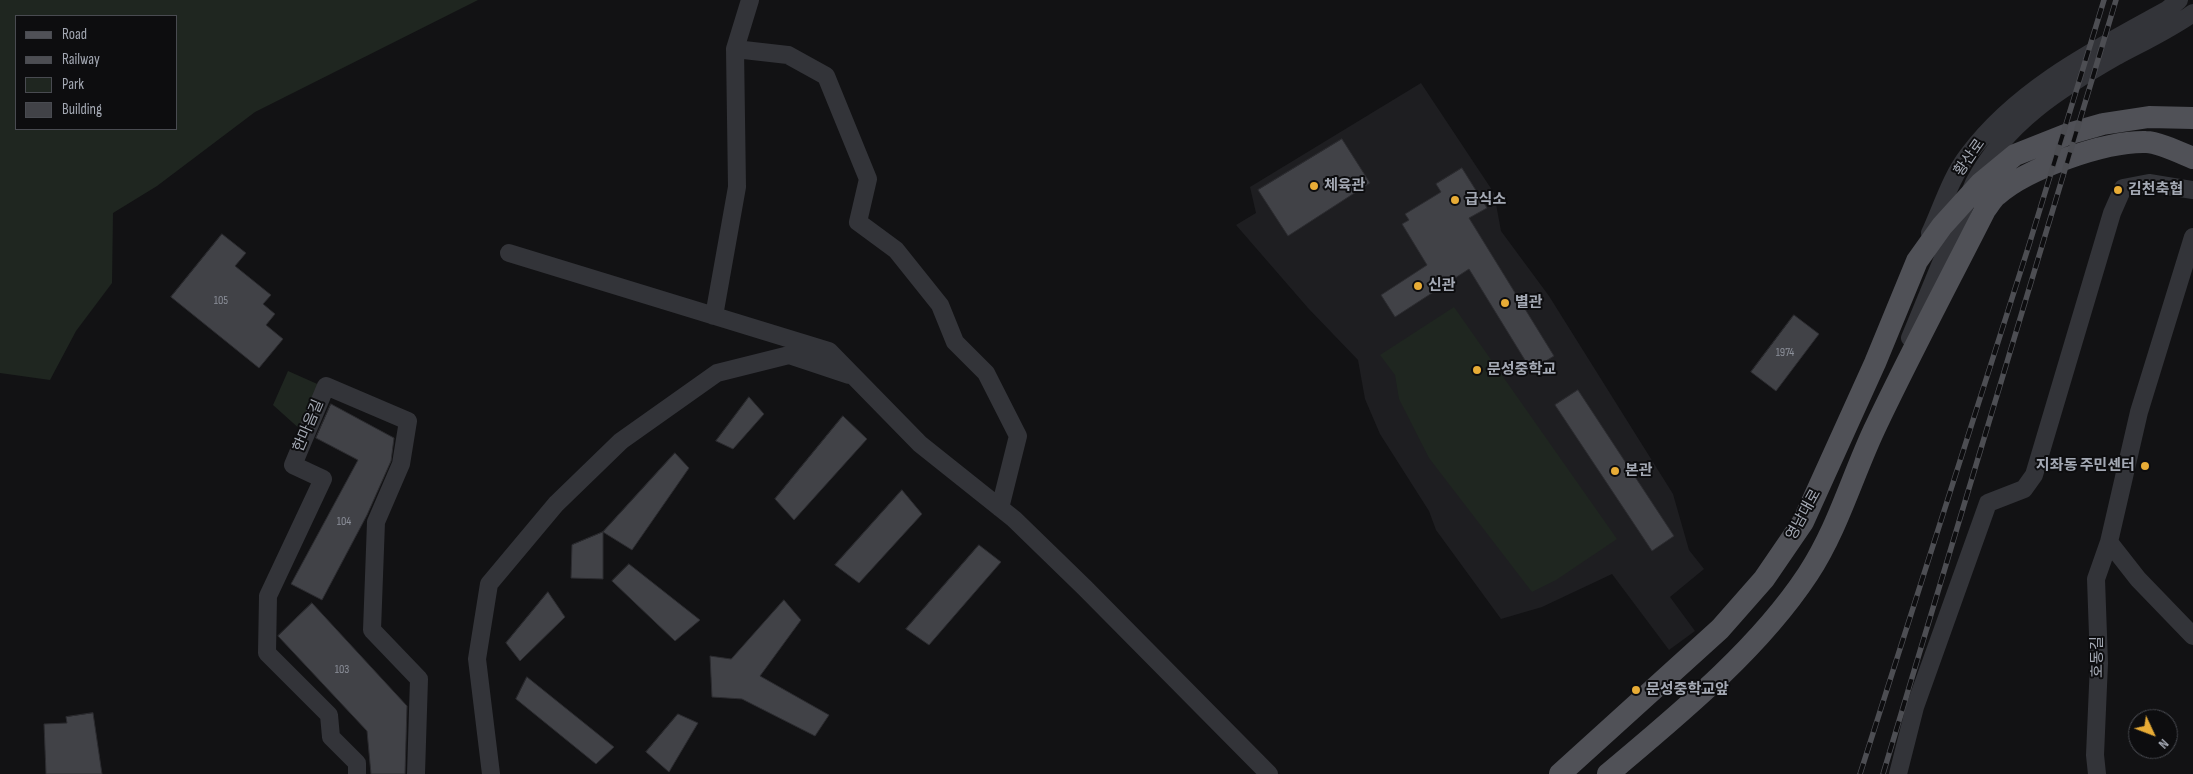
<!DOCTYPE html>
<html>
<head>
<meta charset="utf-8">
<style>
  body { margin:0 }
  #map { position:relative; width:2193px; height:774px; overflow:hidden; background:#121214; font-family:"Sofia Sans Condensed",sans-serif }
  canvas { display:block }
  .legend { position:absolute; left:15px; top:15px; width:162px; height:115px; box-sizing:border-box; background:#0d0d0f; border:1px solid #494b51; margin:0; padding:6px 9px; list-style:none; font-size:15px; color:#a4a9b4 }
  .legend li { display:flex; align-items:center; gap:10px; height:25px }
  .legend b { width:25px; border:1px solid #494b51 }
  .north { position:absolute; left:2128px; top:709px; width:50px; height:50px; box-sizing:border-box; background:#0d0d0f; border:1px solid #494b51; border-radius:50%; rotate:133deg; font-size:14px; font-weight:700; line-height:20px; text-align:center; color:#a4a9b4 }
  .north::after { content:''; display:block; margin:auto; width:18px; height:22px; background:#e8ac36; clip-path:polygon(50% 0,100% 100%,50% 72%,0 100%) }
</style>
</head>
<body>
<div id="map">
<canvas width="2193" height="774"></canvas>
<ul class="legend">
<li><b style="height:6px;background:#505157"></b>Road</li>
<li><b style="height:6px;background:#4d4e53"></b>Railway</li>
<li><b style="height:14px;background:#1f2620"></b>Park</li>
<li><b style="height:14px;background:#414247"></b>Building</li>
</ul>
<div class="north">N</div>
</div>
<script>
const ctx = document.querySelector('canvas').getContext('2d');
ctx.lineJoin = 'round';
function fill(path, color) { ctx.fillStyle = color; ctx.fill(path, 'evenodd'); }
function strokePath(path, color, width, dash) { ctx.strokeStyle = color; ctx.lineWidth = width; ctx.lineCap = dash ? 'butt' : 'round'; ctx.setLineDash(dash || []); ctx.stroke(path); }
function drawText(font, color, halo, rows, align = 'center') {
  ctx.font = font + ' "Sofia Sans Condensed","Noto Sans KR",sans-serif'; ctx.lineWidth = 4; ctx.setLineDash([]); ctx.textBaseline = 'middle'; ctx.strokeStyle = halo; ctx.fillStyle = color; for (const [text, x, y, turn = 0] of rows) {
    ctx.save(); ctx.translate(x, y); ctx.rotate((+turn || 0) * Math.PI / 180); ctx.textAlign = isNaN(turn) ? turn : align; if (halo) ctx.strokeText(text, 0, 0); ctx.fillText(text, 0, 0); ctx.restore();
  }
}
const built = new Path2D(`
  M 1421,83 L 1494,193 L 1501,231 L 1549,296 L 1673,494 L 1689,550 L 1704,569 L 1670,597 L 1695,631 L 1669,650 L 1612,574 L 1542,607 L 1501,619 L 1436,530 L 1429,511 L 1380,434 L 1365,399 L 1358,360 L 1308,308 L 1236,225 L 1256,213 L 1250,187 Z`);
const green = new Path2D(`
  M 0,0 L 478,0 L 255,112 L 157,186 L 113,213 L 112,283 L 76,331 L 50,380 L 0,373 ZM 16,16 L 176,16 L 176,129 L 16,129 Z
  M 1454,307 L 1617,539 L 1556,580 L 1532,592 L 1429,458 L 1399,399 L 1395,375 L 1380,355 Z
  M 288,371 L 324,387 L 302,431 L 273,405 Z`);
const building = new Path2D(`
  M 1342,139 L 1370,183 L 1288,236 L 1258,190 Z
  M 1462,168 L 1487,208 L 1469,218 L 1554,356 L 1531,370 L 1469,269 L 1395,317 L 1381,295 L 1427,265 L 1402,224 L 1409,220 L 1405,214 L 1441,192 L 1436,184 Z
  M 222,234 L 246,253 L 235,266 L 271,295 L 263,304 L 275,314 L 266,325 L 283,339 L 259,368 L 171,297 Z
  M 1794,315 L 1819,334 L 1776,391 L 1751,372 Z
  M 1578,390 L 1674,536 L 1652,551 L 1555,405 Z
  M 749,397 L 764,414 L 733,449 L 716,441 Z
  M 331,404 L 394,438 L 391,461 L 367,515 L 322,600 L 291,584 L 358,460 L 316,438 Z
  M 843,416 L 867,439 L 794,520 L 775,499 Z
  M 675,453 L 689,468 L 632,550 L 603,532 Z
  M 902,490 L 922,514 L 859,583 L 835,565 Z
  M 603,532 L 603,579 L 571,578 L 572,545 Z
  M 979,545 L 1001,562 L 929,645 L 906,629 Z
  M 629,564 L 700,620 L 675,641 L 612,581 Z
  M 548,592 L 565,617 L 520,661 L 506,643 Z
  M 784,600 L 801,620 L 760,676 L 829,715 L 815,736 L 742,699 L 712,697 L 710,656 L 731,659 Z
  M 312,603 L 407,706 L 405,774 L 371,774 L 367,731 L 278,636 Z
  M 527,677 L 614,747 L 596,764 L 516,699 Z
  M 93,713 L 102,774 L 46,774 L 44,724 L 67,723 L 66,717 Z
  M 678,714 L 698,723 L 669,772 L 646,752 Z`);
const minor = new Path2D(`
  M 735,49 L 788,55 L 826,76 L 868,179 L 858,222 L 896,250 L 940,305 L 955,342 L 986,373 L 1018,436 L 1000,508
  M 1930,233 C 1942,207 1951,177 1968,155 C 2018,88 2096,49 2167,10 L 2179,0
  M 2193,237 L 2139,412 L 2109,542 L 2138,579 L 2193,636
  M 509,253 L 829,351 L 920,444 L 1014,519 L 1085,588 L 1269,774
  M 714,316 L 737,187 L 735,49 L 750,0
  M 1910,338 L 1974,183 C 2005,123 2061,88 2117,56 C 2143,42 2169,30 2193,13
  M 357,774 L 357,763 L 331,737 L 329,715 L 267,653 L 268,596 L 323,479 L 293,465 L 326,386 L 408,421 L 401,464 L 376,522 L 372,630 L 419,679 L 416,774
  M 491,774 L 477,659 L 489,584 L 556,504 L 621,441 L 717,373 L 789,355 L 849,375
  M 1898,774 L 1915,707 L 1988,503 L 2024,489 L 2034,475 L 2112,213 L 2123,188 L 2149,183 L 2193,190
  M 2097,774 L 2095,755 L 2099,663 L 2096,579 L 2109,542`);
const major = new Path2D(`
  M 1560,774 L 1720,629 L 1764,579 L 1803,522 L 1875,363 L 1917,261 L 1942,226 L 1981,183 L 2015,155 L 2068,134 L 2103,124 L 2149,117 L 2193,118
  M 1608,774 C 1678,715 1758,650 1808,574 C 1837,530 1852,477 1874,430 C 1909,356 1948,283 1985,210 C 1989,205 1992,199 1997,195 C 2027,168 2106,141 2146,142 C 2158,142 2181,153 2193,158`);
const rail = new Path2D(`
  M 1860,774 L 2029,245 L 2104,0
  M 1883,774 L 2116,0`);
const markers = [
  [1314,186,5,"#e8ac36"],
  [2118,190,5,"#e8ac36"],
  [1455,200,5,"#e8ac36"],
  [1418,286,5,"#e8ac36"],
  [1505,303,5,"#e8ac36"],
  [1477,370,5,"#e8ac36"],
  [2145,466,5,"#e8ac36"],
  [1615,471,5,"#e8ac36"],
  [1636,690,5,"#e8ac36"]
];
const numberNames = [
  ["105",221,301],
  ["1974",1785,353],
  ["104",344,522],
  ["103",342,670]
];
const streetNames = [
  ["황산로",1970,158,-55],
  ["한마음길",309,426,-67],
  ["영남대로",1804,515,-61],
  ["호동길",2098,657,-90]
];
const poiNames = [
  ["체육관",1324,186],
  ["김천축협",2128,190],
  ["급식소",1465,200],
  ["신관",1428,286],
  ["별관",1515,303],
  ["문성중학교",1487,370],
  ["지좌동 주민센터",2135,466,"right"],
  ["본관",1625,471],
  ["문성중학교앞",1646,690]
];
fill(built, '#1e1e21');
fill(green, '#1f2620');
fill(building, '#414247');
strokePath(building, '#2c2c30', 1);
strokePath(minor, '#333439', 18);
strokePath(major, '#505157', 22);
strokePath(rail, '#4d4e53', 5.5);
strokePath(rail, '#0d0d0f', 4, [11]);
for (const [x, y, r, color] of markers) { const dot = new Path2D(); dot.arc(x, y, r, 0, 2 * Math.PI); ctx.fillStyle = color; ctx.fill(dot); strokePath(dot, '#0d0d0f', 2); }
drawText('12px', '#8b8f99', null, numberNames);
drawText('15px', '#a4a9b4', '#0d0d0f', streetNames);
drawText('bold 15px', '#a4a9b4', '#0d0d0f', poiNames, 'left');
</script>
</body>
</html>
